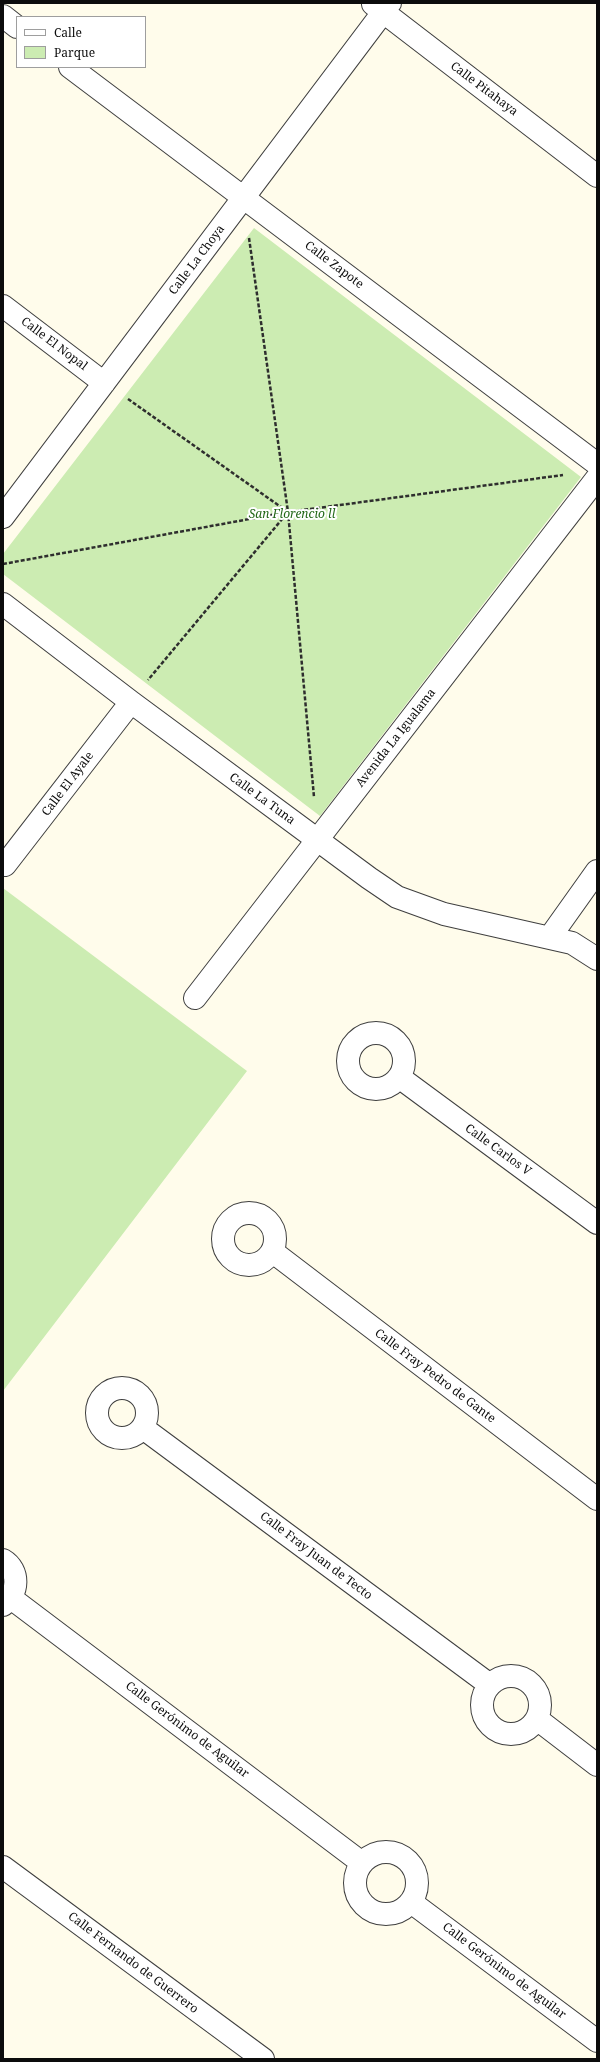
<!DOCTYPE html>
<html>
<head>
<meta charset="utf-8">
<style>
  body { margin:0 }
  #map { position:relative; width:600px; height:2062px; overflow:hidden; background:#fffceb; font-family:"Noto Serif",serif }
  canvas { display:block }
  .frame { position:absolute; inset:0; border:4px solid #0c0c0c; pointer-events:none }
  .legend { position:absolute; left:16px; top:16px; width:130px; height:52px; box-sizing:border-box; background:#fff; border:1px solid #9e9e9e; margin:0; padding:5px 7px; list-style:none; font-size:12px; color:#0c0c0c }
  .legend li { display:flex; align-items:center; gap:8px; height:20px }
  .legend b { width:20px; border:1px solid #9e9e9e }
</style>
</head>
<body>
<div id="map">
<canvas width="600" height="2062"></canvas>
<div class="frame"></div>
<ul class="legend">
<li><b style="height:5px;background:#fff"></b>Calle</li>
<li><b style="height:11px;background:#ccecb2"></b>Parque</li>
</ul>
</div>
<script>
const ctx = document.querySelector('canvas').getContext('2d');
ctx.lineJoin = 'round';
function fill(path, color) { ctx.fillStyle = color; ctx.fill(path, 'evenodd'); }
function strokePath(path, color, width, dash) { ctx.strokeStyle = color; ctx.lineWidth = width; ctx.lineCap = dash ? 'butt' : 'round'; ctx.setLineDash(dash || []); ctx.stroke(path); }
function drawText(font, color, halo, rows, align = 'center') {
  ctx.font = font + ' "Noto Serif",serif'; ctx.lineWidth = 4; ctx.setLineDash([]); ctx.textBaseline = 'middle'; ctx.strokeStyle = halo; ctx.fillStyle = color; for (const [text, x, y, turn = 0] of rows) {
    ctx.save(); ctx.translate(x, y); ctx.rotate((+turn || 0) * Math.PI / 180); ctx.textAlign = isNaN(turn) ? turn : align; if (halo) ctx.strokeText(text, 0, 0); ctx.fillText(text, 0, 0); ctx.restore();
  }
}
const green = new Path2D(`
  M 254,228 L 581,477 L 320,816 L 3,574 L 3,554 Z
  M 3,888 L 247,1071 L 3,1391 Z`);
const path = new Path2D(`
  M 249,238 L 288,512 L 314,797
  M 128,399 L 288,512 L 148,680
  M 3,564 L 288,512 L 563,475`);
const minor = new Path2D(`
  M 373,4 L 597,176
  M 3,16 L 17,27
  M 70,67 L 597,464
  M 3,306 L 104,383
  M 3,517 L 390,3
  M 3,604 L 131,702 L 369,878 L 397,897 L 444,914 L 572,943 L 597,959
  M 5,865 L 131,702
  M 550,937 L 597,871
  M 195,998 L 597,478
  M348 1061a28 28 0 1 1 56 0a28 28 0 1 1-56 0Z
  M 399,1077 L 597,1223
  M223 1239a26 26 0 1 1 52 0a26 26 0 1 1-52 0Z
  M 273,1252 L 597,1499
  M97 1413a25 25 0 1 1 50 0a25 25 0 1 1-50 0Z
  M 143,1428 L 490,1685
  M 3,1560 C 20,1570 19,1594 3,1605
  M 11,1598 L 362,1863
  M482 1705a29 29 0 1 1 58 0a29 29 0 1 1-58 0Z
  M 537,1719 L 597,1765
  M355 1883a31 31 0 1 1 62 0a31 31 0 1 1-62 0Z
  M 3,1867 L 263,2059
  M 411,1902 L 597,2041`);
const streetNames = [
  ["Calle Pitahaya",484,89,37],
  ["Calle La Choya",197,260,-53],
  ["Calle Zapote",334,265,37],
  ["Calle El Nopal",54,344,37],
  ["Avenida La Igualama",396,738,-52],
  ["Calle El Ayale",68,784,-53],
  ["Calle La Tuna",262,799,36],
  ["Calle Carlos V",498,1150,36],
  ["Calle Fray Pedro de Gante",435,1376,37],
  ["Calle Fray Juan de Tecto",316,1556,37],
  ["Calle Gerónimo de Aguilar",187,1730,37],
  ["Calle Fernando de Guerrero",133,1963,37],
  ["Calle Gerónimo de Aguilar",504,1971,37]
];
const parkNames = [
  ["San Florencio ll",292,515]
];
fill(green, '#ccecb2');
strokePath(minor, '#3f3f3f', 24);
strokePath(path, '#2e2e2e', 2.5, [4, 2]);
strokePath(minor, '#fff', 22);
drawText('12px', '#0c0c0c', '#fff', streetNames);
drawText('italic 12px', '#236818', '#fff', parkNames);
</script>
</body>
</html>
